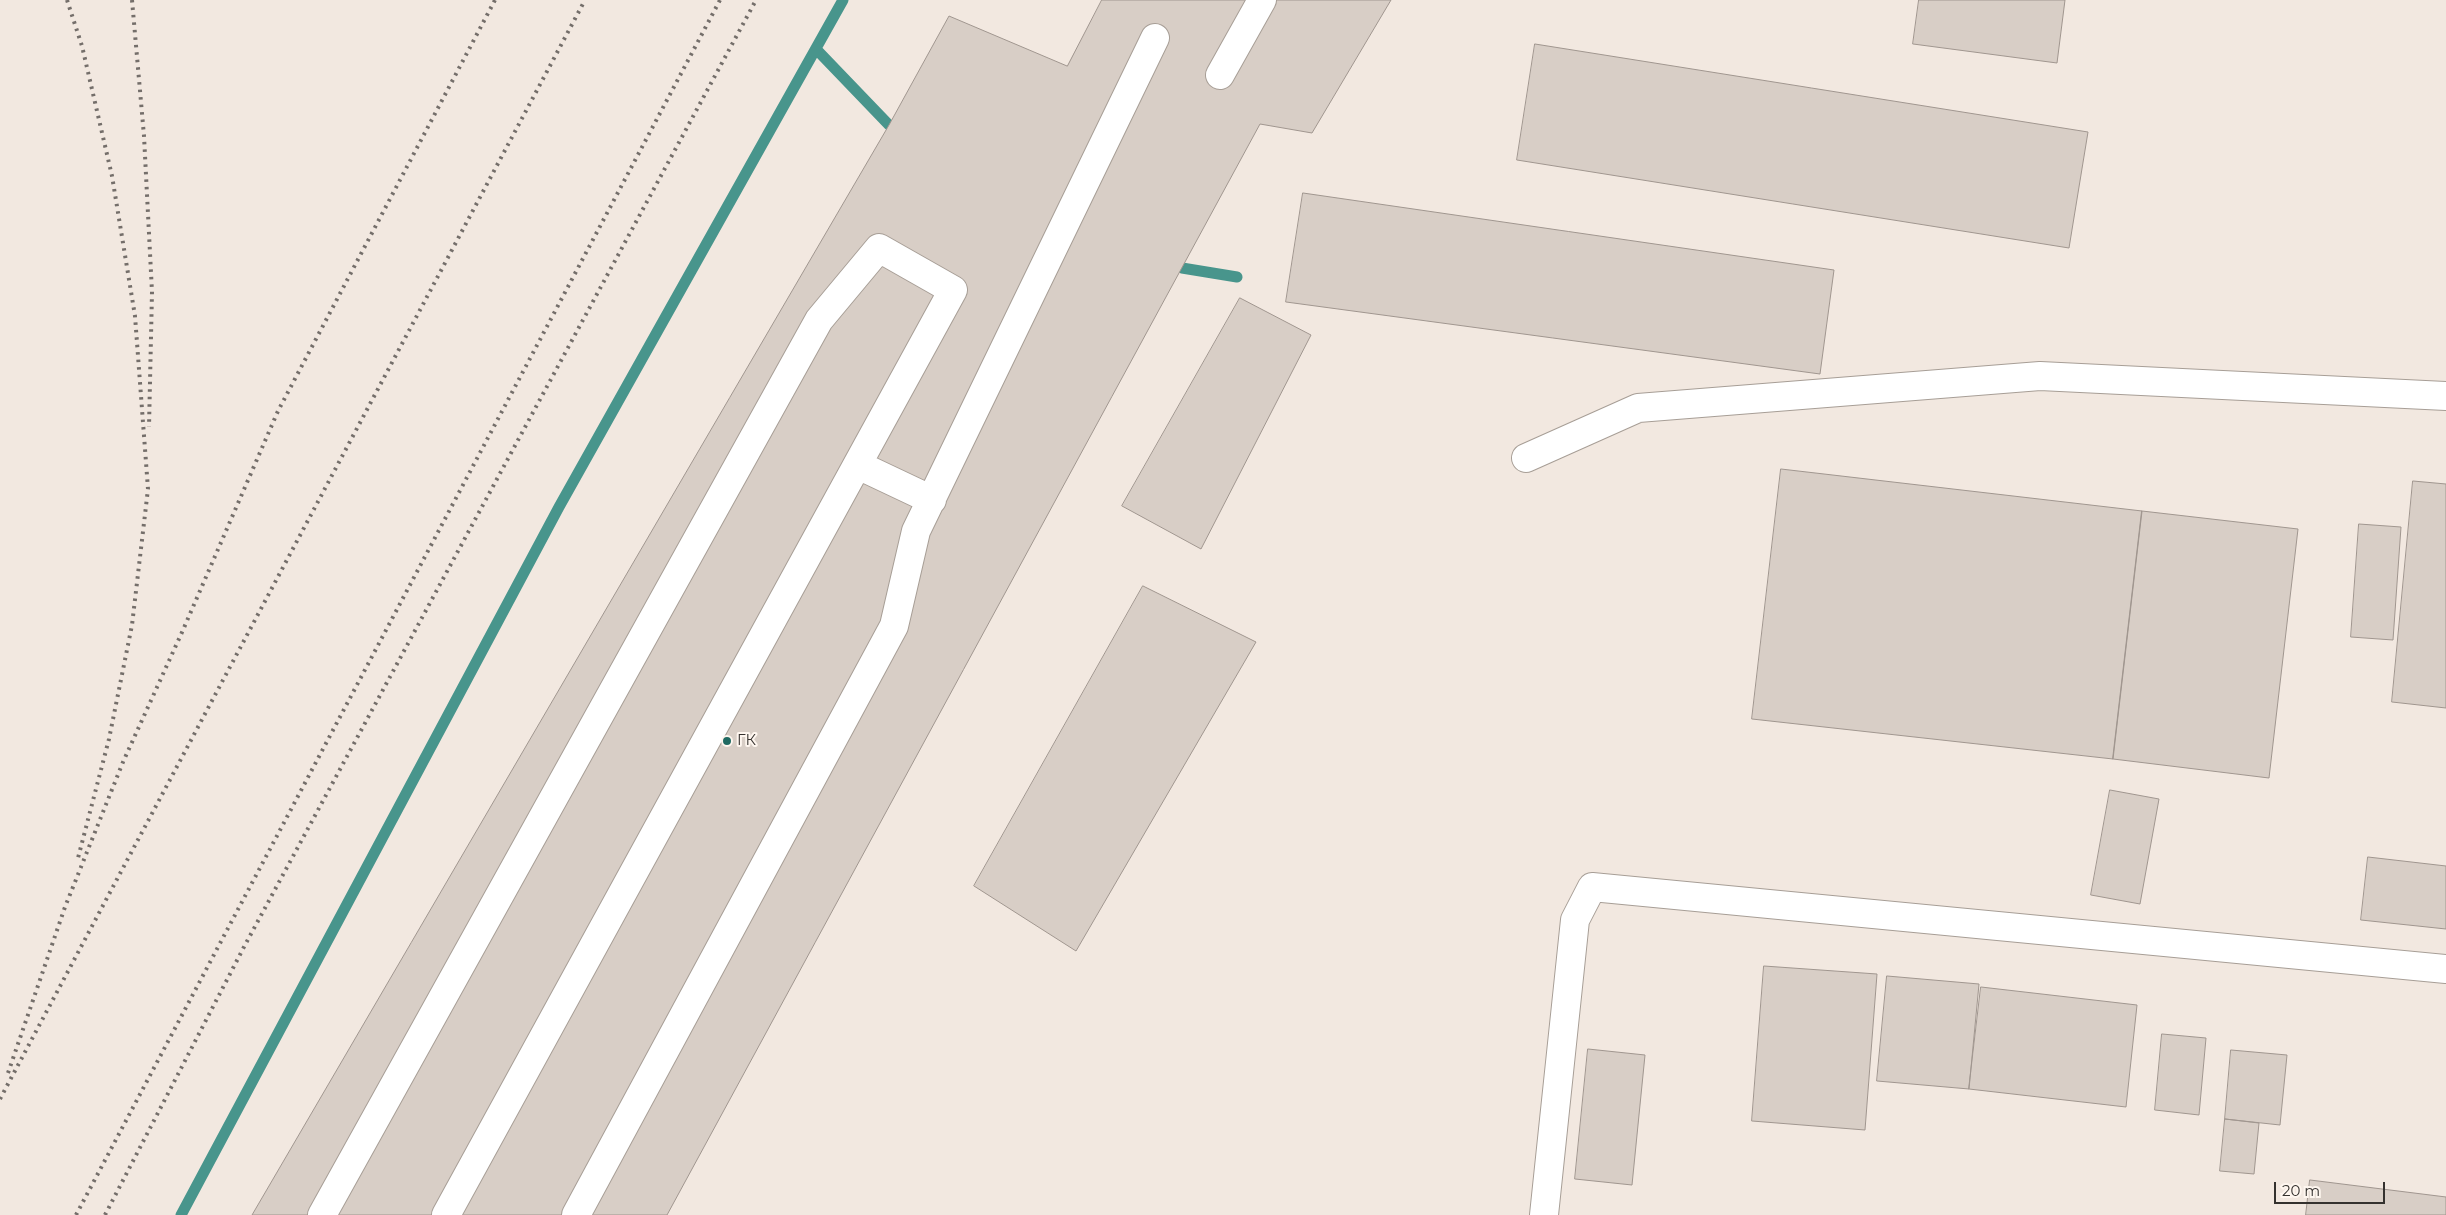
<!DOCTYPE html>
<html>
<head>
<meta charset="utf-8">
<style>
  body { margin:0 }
  #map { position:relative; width:2446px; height:1215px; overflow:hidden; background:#f2e8e0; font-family:Montserrat,sans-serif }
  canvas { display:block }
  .scale { position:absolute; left:2274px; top:1182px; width:111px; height:22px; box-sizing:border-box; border:2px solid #34312e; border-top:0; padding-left:6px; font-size:15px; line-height:18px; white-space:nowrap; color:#34312e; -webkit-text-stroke:4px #fef6ef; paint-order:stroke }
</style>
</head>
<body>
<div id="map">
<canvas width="2446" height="1215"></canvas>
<div class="scale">20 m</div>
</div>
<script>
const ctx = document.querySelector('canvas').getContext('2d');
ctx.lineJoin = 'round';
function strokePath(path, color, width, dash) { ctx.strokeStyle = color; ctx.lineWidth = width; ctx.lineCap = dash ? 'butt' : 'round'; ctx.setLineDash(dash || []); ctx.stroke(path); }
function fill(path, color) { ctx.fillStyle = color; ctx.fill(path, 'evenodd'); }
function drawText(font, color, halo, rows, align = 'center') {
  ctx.font = font + ' Montserrat,sans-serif'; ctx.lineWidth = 4; ctx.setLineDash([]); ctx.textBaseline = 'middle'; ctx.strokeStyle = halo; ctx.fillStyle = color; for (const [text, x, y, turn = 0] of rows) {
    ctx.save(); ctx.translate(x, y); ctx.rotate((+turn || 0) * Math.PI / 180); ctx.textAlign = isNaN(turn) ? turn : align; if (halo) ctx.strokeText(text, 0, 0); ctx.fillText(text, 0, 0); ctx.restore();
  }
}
const stream = new Path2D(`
  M 816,49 L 889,125
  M 1182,268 L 1237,277
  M 181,1215 L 559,507 L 843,0`);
const building = new Path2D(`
  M 1102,0 L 1391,0 L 1312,133 L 1260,124 L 667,1215 L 252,1215 L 889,125 L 949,16 L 1067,66 Z
  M 1919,0 L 2065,0 L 2057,63 L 1913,44 Z
  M 1535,44 L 2088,132 L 2069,248 L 1517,160 Z
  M 1303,193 L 1834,270 L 1820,374 L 1286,302 Z
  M 1240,298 L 1311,335 L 1201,549 L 1122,506 Z
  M 1781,469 L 2142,511 L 2113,759 L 1752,719 Z
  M 2413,481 L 2446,484 L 2446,708 L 2392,702 Z
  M 2142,511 L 2298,529 L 2269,778 L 2113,759 Z
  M 2359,524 L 2401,527 L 2393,640 L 2351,637 Z
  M 1143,586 L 1256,642 L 1076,951 L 974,886 Z
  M 2110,790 L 2159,799 L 2140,904 L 2091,895 Z
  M 2368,857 L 2446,866 L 2446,929 L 2361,920 Z
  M 1764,966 L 1877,974 L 1865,1130 L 1752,1121 Z
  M 1887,976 L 1979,984 L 1969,1089 L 1877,1081 Z
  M 1981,987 L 2137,1005 L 2126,1107 L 1969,1089 Z
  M 2162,1034 L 2206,1038 L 2199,1115 L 2155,1110 Z
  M 1588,1049 L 1645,1055 L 1632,1185 L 1575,1179 Z
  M 2231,1050 L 2287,1055 L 2280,1125 L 2225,1119 Z
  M 2225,1119 L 2259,1123 L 2254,1174 L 2220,1171 Z
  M 2310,1180 L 2446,1197 L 2446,1215 L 2306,1215 Z`);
const minor = new Path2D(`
  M 1220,75 L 1262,0
  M 1526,458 L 1638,408 L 2040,376 L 2446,396
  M 858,465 L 932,500
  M 322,1215 L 819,320 L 879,248 L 953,290 L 446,1215
  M 576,1215 L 894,626 L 916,531 L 1155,38
  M 1544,1215 L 1575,920 L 1592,887 L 2446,969`);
const rail = new Path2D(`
  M 67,0 L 82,46 L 112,176 L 135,316 L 148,489 L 132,625 L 109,739 L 78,858
  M 132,0 L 144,136 L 152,292 L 149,427
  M 8,1073 L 65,907 L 123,762 L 183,630 L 278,411 L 495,0
  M 0,1099 L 585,0
  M 76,1215 L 720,0
  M 105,1215 L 245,945 L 756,0`);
const markers = [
  [727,741,5,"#206a62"]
];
const poiNames = [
  ["ГК",737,741]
];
strokePath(stream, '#48958c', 11);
fill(building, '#d8cec6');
strokePath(building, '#a0968f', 1);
strokePath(minor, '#a79e96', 30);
strokePath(minor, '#fff', 28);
strokePath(rail, '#746e6a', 4, [2.5, 5]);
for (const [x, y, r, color] of markers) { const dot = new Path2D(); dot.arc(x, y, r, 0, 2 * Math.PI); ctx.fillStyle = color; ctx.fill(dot); strokePath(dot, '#fef6ef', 2); }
drawText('15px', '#34312e', '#fef6ef', poiNames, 'left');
</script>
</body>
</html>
